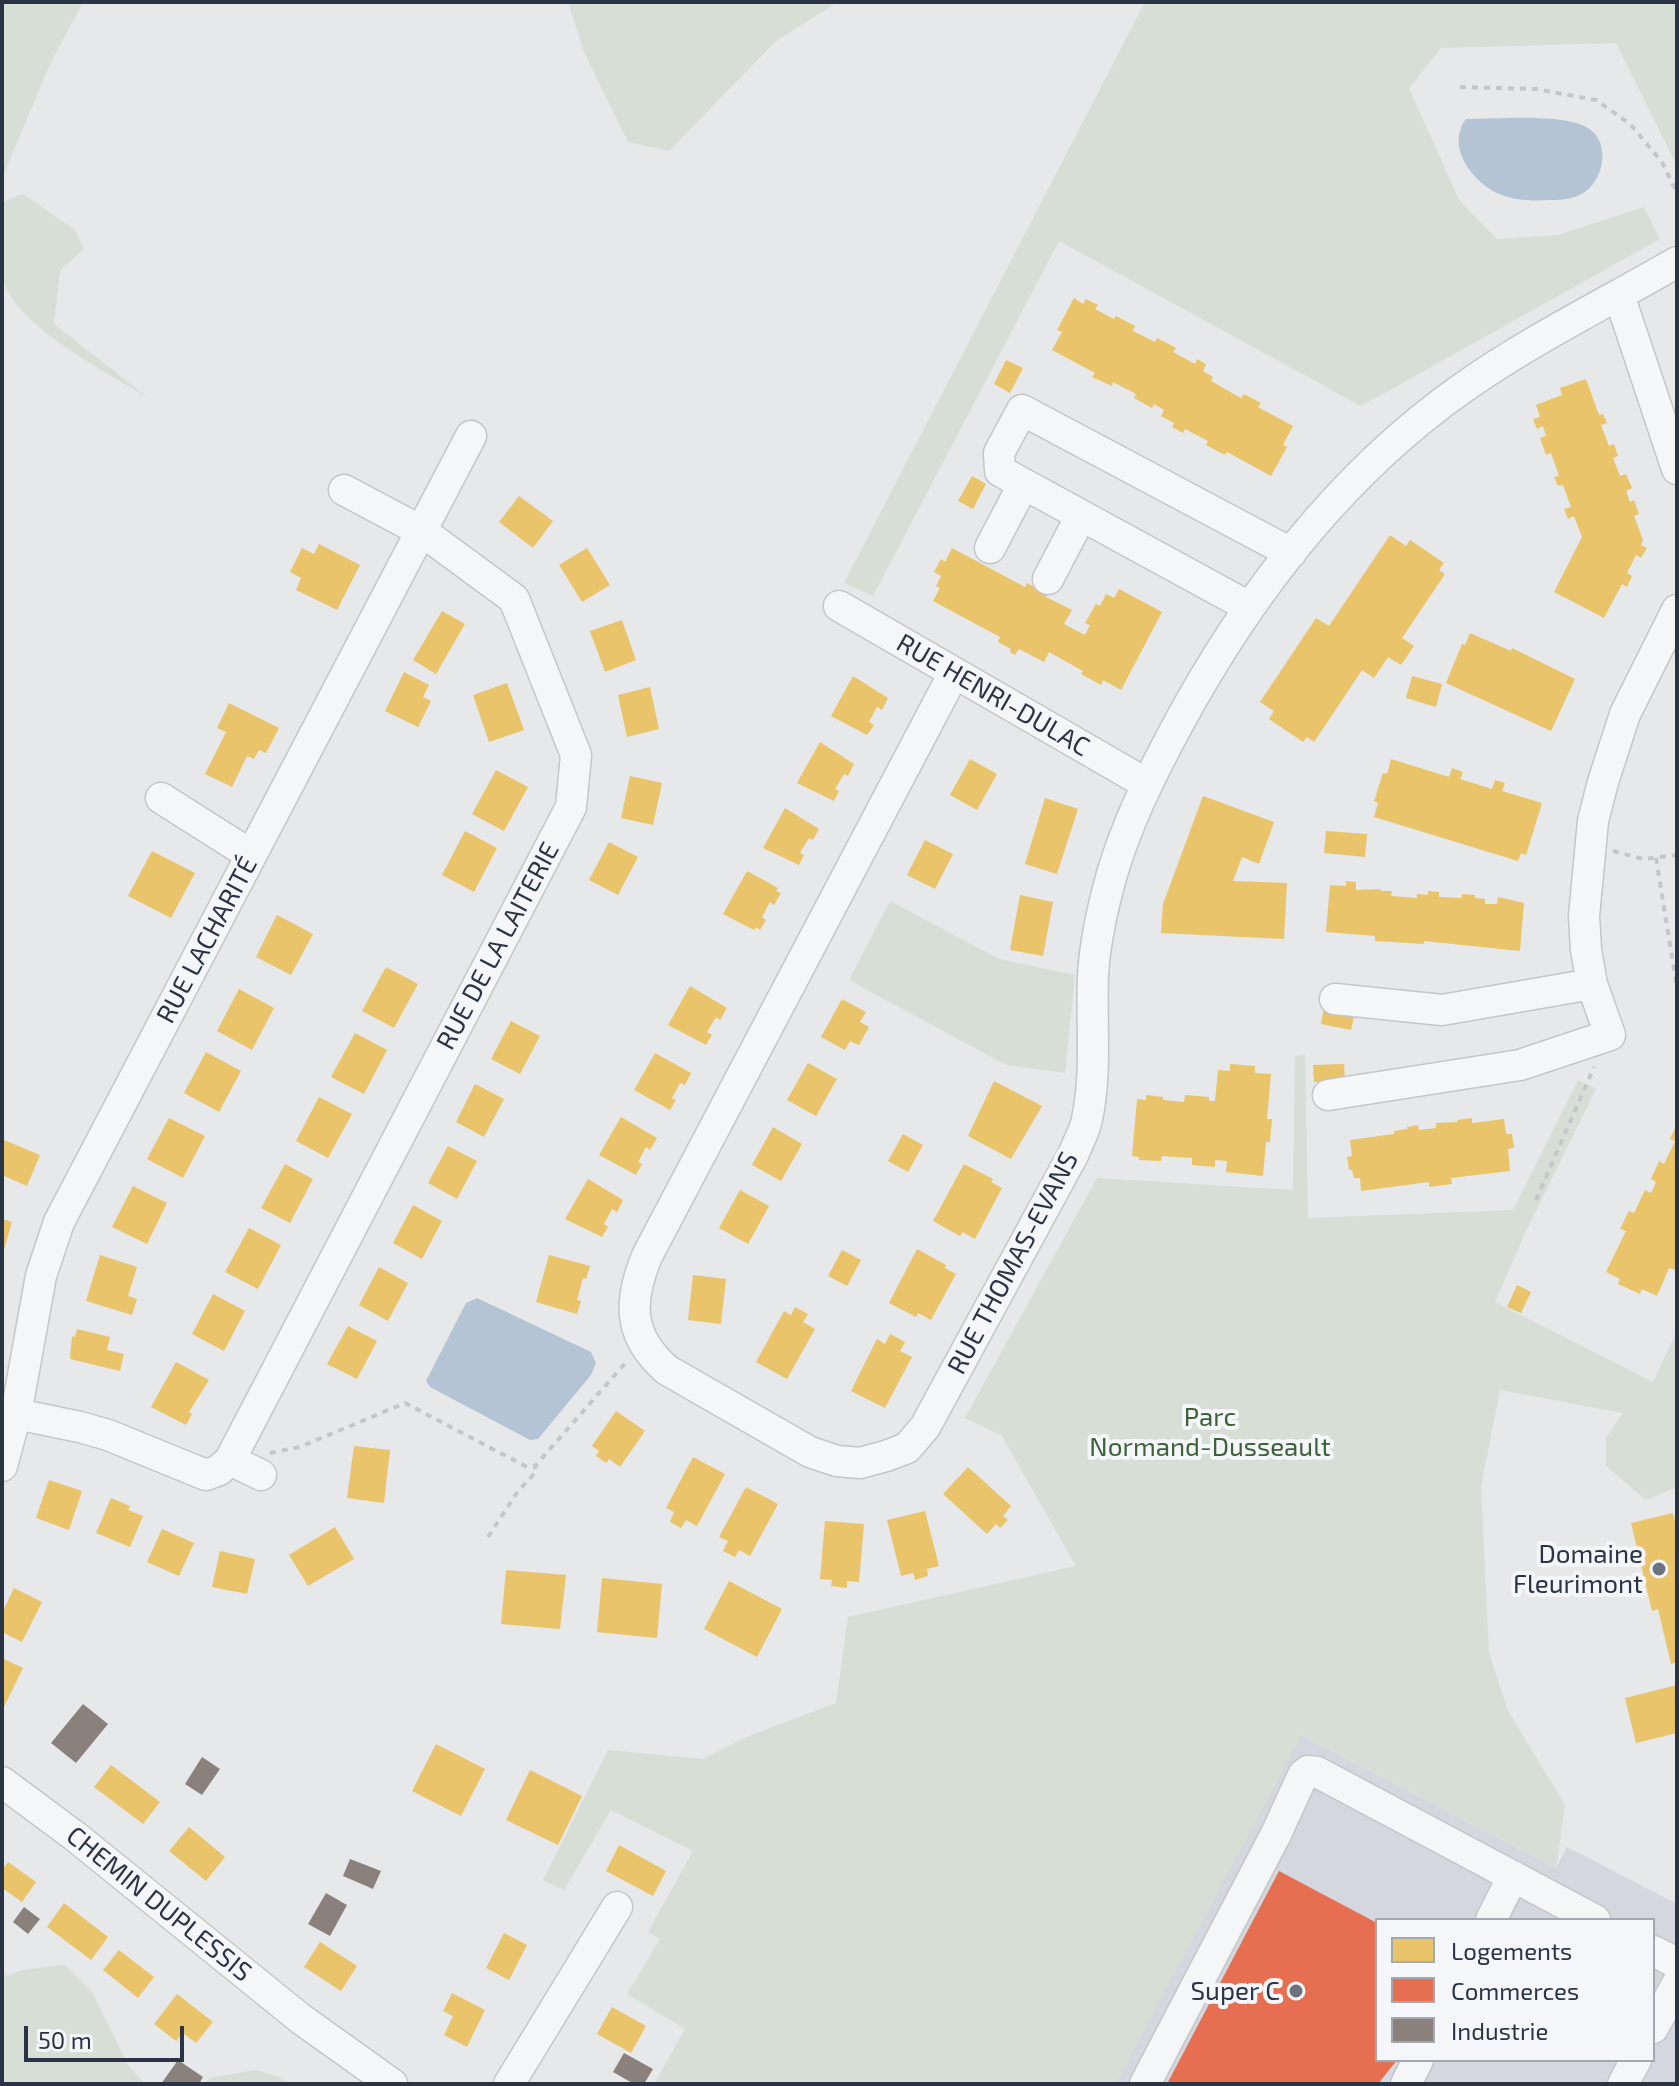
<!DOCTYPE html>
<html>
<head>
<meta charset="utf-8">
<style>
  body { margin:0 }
  #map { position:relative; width:1679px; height:2086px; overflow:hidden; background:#e6e8ea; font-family:"Exo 2",sans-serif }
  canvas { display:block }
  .frame { position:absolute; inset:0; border:4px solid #2b3445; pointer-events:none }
  .legend { position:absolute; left:1375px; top:1918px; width:280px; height:144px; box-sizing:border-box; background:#f4f6f9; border:2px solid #a4a8b1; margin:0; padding:10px 14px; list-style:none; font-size:24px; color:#2b3445 }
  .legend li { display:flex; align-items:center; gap:16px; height:40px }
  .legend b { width:40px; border:2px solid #a4a8b1 }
  .scale { position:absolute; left:24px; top:2026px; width:160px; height:36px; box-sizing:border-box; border:4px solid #2b3445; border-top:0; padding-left:10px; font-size:24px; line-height:28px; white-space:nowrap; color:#2b3445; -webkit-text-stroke:6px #f4f6f9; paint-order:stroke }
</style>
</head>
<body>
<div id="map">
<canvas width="1679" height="2086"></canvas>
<div class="frame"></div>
<ul class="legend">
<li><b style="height:22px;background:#e9c46a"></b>Logements</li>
<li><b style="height:22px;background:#e76f51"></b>Commerces</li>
<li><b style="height:22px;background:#8a817c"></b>Industrie</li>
</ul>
<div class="scale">50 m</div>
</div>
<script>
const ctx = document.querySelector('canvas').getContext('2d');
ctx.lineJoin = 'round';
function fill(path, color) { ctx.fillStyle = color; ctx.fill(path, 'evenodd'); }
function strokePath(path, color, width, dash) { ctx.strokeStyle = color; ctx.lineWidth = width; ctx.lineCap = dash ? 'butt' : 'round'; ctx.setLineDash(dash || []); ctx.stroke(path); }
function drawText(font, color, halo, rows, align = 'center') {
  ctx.font = font + ' "Exo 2",sans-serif'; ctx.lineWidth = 8; ctx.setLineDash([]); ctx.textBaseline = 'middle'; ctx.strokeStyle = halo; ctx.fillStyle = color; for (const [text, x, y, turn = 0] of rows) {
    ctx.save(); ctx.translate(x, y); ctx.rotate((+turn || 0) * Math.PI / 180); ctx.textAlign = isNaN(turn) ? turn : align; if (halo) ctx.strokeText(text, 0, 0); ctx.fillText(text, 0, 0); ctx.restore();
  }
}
const built = new Path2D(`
  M 1301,1735 L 1556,1868 L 1567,1847 L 1677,1904 L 1675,1927 L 1677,1929 L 1677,2084 L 1115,2084 ZM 1377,1920 L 1653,1920 L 1653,2060 L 1377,2060 Z`);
const green = new Path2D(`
  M 2,2 L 83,2 L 50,64 L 2,178 Z
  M 568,2 L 838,2 L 776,41 L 669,151 L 628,142 L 584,52 Z
  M 1145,2 L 1677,2 L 1677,166 L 1616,43 L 1441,48 L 1409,88 L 1459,200 L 1497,239 L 1558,235 L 1644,207 L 1660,239 L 1361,406 L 1059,241 L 873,596 L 844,583 Z
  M 23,194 L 75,230 L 84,249 L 60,270 L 54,324 L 150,399 C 110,374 10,324 2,275 C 0,252 2,225 2,202 Z
  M 890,901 L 999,959 L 1075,975 L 1065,1073 L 1006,1065 L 849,980 Z
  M 1305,1055 L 1308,1218 L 1513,1210 L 1578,1080 L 1596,1089 L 1525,1233 L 1495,1302 L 1653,1382 L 1677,1331 L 1677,1487 L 1646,1500 L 1606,1466 L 1606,1438 L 1623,1413 L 1500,1390 L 1481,1486 L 1489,1653 L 1508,1711 L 1565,1805 L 1556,1868 L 1302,1735 L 1115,2084 L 654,2084 L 685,2029 L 627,1994 L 660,1939 L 648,1932 L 693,1851 L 611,1810 L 564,1890 L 543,1880 L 608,1750 L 703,1759 L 744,1738 L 836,1703 L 848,1617 L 1076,1566 L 1002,1436 L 965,1418 L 1097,1178 L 1293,1190 L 1295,1056 Z
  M 65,1965 L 92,1992 L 128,2065 L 145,2084 L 2,2084 L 2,1973 L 7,1976 L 22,1970 Z
  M 256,2070 L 279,2077 L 288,2084 L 205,2084 L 209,2078 Z`);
const water = new Path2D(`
  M 1466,119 C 1497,119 1563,113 1588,128 C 1610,141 1605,177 1586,191 C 1575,199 1565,200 1551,200 C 1533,201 1514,201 1497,193 C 1471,180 1446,146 1466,119 Z
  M 477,1298 L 591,1352 L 596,1363 L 591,1375 L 538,1439 L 530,1440 L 430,1387 L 426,1381 L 466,1303 Z`);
const homes = new Path2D(`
  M 1074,298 L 1083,304 L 1086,299 L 1098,305 L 1095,309 L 1114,319 L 1116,316 L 1135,326 L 1133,331 L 1155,342 L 1157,338 L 1176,348 L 1173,352 L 1195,364 L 1197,359 L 1206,364 L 1203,371 L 1213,377 L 1211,381 L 1241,398 L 1244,394 L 1261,403 L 1258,407 L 1293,426 L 1283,445 L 1287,447 L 1271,476 L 1227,452 L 1225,455 L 1206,445 L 1208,441 L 1185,429 L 1183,433 L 1172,427 L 1174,423 L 1161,416 L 1164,410 L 1154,404 L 1152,408 L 1134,398 L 1136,394 L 1113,382 L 1112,386 L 1092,377 L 1095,373 L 1052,350 L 1062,332 L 1057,330 Z
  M 1006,360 L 1023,368 L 1010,393 L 994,384 Z
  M 1586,379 L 1599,415 L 1603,414 L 1607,423 L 1601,425 L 1609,446 L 1614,444 L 1618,456 L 1613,458 L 1620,476 L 1626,474 L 1632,488 L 1626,491 L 1630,502 L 1634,500 L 1639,514 L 1634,516 L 1643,540 L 1641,545 L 1647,548 L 1641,558 L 1636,555 L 1627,573 L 1632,576 L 1627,587 L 1622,584 L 1604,618 L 1554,592 L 1582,537 L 1574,516 L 1568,519 L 1564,509 L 1571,507 L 1563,485 L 1558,486 L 1554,477 L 1559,476 L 1551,453 L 1546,455 L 1540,438 L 1546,436 L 1543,426 L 1537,429 L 1533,419 L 1540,417 L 1536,405 L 1562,395 L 1560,388 Z
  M 972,476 L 986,484 L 973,509 L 958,501 Z
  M 519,496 L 553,521 L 533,548 L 499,522 Z
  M 1390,535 L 1406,546 L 1410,540 L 1444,563 L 1439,570 L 1445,574 L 1402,638 L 1414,646 L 1401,665 L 1388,657 L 1374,678 L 1362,670 L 1314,742 L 1307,737 L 1303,742 L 1269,719 L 1274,711 L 1260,702 L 1316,618 L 1329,626 Z
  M 319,544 L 360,565 L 337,610 L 296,590 L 301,578 L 290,572 L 302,548 L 314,554 Z
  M 587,548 L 610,585 L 582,602 L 559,565 Z
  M 952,548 L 1025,587 L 1027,583 L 1047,594 L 1046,597 L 1072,610 L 1064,624 L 1085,635 L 1090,625 L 1085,623 L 1096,604 L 1100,606 L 1106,594 L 1114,598 L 1119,589 L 1162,612 L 1121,690 L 1103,680 L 1101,685 L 1081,674 L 1083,671 L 1049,652 L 1044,662 L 1019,649 L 1015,655 L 1010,652 L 1011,649 L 998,642 L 1000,637 L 933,601 L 940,588 L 936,586 L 941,576 L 934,572 L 941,559 L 945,562 Z
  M 442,611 L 465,624 L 436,674 L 413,660 Z
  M 622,620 L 636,660 L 605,672 L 590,631 Z
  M 1470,633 L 1511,651 L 1512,648 L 1575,679 L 1551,731 L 1446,683 L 1462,644 L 1465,645 Z
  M 404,672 L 429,685 L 423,697 L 431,701 L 418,727 L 385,711 Z
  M 853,676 L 888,698 L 882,710 L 877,707 L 869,722 L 874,725 L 867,735 L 831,716 Z
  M 1412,676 L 1442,684 L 1436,707 L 1406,698 Z
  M 507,683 L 524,730 L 489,742 L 473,695 Z
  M 650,687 L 659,729 L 627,737 L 618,695 Z
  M 229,703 L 279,728 L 266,753 L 259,750 L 254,759 L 247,756 L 232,787 L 205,774 L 226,732 L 217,728 Z
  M 820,742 L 854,764 L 848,776 L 844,774 L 835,789 L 839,791 L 834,801 L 797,783 Z
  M 970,759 L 997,774 L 977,810 L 950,795 Z
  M 1391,759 L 1449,777 L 1452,768 L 1463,772 L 1460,779 L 1492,789 L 1495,780 L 1505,783 L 1502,791 L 1542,803 L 1526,855 L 1521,853 L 1518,861 L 1374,817 L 1378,803 L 1374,801 L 1383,773 L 1387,774 Z
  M 496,770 L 528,787 L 504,831 L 472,814 Z
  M 630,776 L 662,783 L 653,825 L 621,818 Z
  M 1203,796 L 1274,822 L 1259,864 L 1242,857 L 1233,881 L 1287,883 L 1284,939 L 1161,933 L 1163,904 Z
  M 1045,798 L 1078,809 L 1057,874 L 1025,864 Z
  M 785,808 L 819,829 L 813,840 L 809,838 L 800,853 L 804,855 L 799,865 L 763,848 Z
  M 465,831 L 497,848 L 474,892 L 442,875 Z
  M 1326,831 L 1367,834 L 1365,857 L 1324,853 Z
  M 925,840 L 953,854 L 935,889 L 907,875 Z
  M 609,842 L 638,857 L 618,895 L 589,880 Z
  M 152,851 L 195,873 L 171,918 L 128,896 Z
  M 747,871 L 778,888 L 776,891 L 781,893 L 774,905 L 770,902 L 762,917 L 766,920 L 760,930 L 756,927 L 754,930 L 723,914 Z
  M 1346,881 L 1356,882 L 1356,890 L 1381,889 L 1381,891 L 1392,891 L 1391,896 L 1417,898 L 1417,894 L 1428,895 L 1428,891 L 1439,892 L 1439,897 L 1462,898 L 1462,894 L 1475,895 L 1475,898 L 1485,899 L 1485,904 L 1497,904 L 1498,897 L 1524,903 L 1520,951 L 1424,941 L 1424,944 L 1375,941 L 1375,936 L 1326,932 L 1330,885 L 1346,886 Z
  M 1020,895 L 1053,902 L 1043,956 L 1010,950 Z
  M 277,915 L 313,934 L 291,975 L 256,957 Z
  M 386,967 L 418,984 L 394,1028 L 362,1011 Z
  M 690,986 L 727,1008 L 720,1020 L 716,1017 L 707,1032 L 712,1035 L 706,1045 L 668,1025 Z
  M 239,989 L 274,1008 L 252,1050 L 217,1031 Z
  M 842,999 L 866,1012 L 860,1022 L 869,1027 L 859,1045 L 850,1041 L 845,1050 L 821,1037 Z
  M 1324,1007 L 1355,1013 L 1351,1030 L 1321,1024 Z
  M 511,1021 L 540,1036 L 520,1074 L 491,1059 Z
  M 355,1033 L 387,1050 L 364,1094 L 331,1077 Z
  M 206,1052 L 241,1071 L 219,1112 L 184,1093 Z
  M 655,1053 L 691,1073 L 685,1085 L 680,1083 L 672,1098 L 676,1100 L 670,1110 L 634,1090 Z
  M 808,1063 L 837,1079 L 816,1116 L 787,1100 Z
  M 1230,1064 L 1255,1066 L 1255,1073 L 1271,1074 L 1267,1119 L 1272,1119 L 1270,1142 L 1266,1142 L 1263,1176 L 1226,1172 L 1227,1161 L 1215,1160 L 1215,1167 L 1192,1165 L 1192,1158 L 1162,1156 L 1161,1161 L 1139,1160 L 1139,1157 L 1132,1156 L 1137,1099 L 1146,1100 L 1146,1095 L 1163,1097 L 1163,1100 L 1184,1102 L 1185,1095 L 1209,1097 L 1209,1101 L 1215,1101 L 1218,1070 L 1230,1071 Z
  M 1344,1064 L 1345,1081 L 1314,1082 L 1313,1065 Z
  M 994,1081 L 1042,1106 L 1011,1159 L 968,1136 Z
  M 475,1084 L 504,1099 L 484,1137 L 456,1122 Z
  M 319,1097 L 352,1114 L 328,1158 L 296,1141 Z
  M 621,1117 L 657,1138 L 650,1150 L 646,1147 L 638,1162 L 642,1164 L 636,1175 L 599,1155 Z
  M 169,1118 L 205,1136 L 183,1178 L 147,1159 Z
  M 1472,1118 L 1472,1123 L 1504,1119 L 1506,1134 L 1512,1134 L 1514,1148 L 1508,1149 L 1510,1171 L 1451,1178 L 1452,1184 L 1429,1187 L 1429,1182 L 1361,1191 L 1360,1178 L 1354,1178 L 1352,1170 L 1349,1170 L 1347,1157 L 1352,1156 L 1350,1140 L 1394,1134 L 1394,1131 L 1407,1129 L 1407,1127 L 1418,1125 L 1419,1130 L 1436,1128 L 1436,1123 L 1458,1122 L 1457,1120 Z
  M 1677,1124 L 1677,1252 L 1675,1258 L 1677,1263 L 1674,1270 L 1669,1268 L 1657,1296 L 1642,1289 L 1640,1294 L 1618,1284 L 1620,1279 L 1606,1272 L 1626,1231 L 1620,1229 L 1629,1211 L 1634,1213 L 1645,1190 L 1651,1193 L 1656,1182 L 1651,1179 L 1659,1161 L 1664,1164 L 1675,1141 L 1670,1139 Z
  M 773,1127 L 802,1144 L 781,1181 L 752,1165 Z
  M 903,1134 L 923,1145 L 908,1172 L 888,1161 Z
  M 4,1140 L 40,1155 L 27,1186 L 2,1175 Z
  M 448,1146 L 477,1161 L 457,1199 L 428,1183 Z
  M 285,1164 L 313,1179 L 290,1223 L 261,1208 Z
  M 964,1164 L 993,1179 L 991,1182 L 1002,1188 L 975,1239 L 963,1232 L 960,1236 L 933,1221 Z
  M 588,1179 L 623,1200 L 617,1212 L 612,1209 L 604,1224 L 608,1227 L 602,1237 L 565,1219 Z
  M 133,1186 L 167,1203 L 147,1244 L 112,1227 Z
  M 740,1190 L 769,1206 L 748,1244 L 719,1228 Z
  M 413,1205 L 442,1221 L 422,1259 L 393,1243 Z
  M 2,1219 L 12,1222 L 3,1253 L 2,1252 Z
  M 249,1228 L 281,1245 L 258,1289 L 225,1272 Z
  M 917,1249 L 946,1265 L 945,1268 L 956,1274 L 931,1320 L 918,1313 L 916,1317 L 889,1303 Z
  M 842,1250 L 861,1260 L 847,1286 L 828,1276 Z
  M 100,1255 L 137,1267 L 128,1296 L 137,1299 L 132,1315 L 86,1301 Z
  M 549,1255 L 590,1266 L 586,1279 L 583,1278 L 577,1300 L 581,1301 L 577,1314 L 536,1302 Z
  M 379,1267 L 408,1283 L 388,1321 L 359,1305 Z
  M 693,1275 L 726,1279 L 721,1324 L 688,1320 Z
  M 1517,1285 L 1531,1292 L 1521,1313 L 1507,1307 Z
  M 213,1294 L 245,1311 L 224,1351 L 192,1334 Z
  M 795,1307 L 808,1314 L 803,1322 L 815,1329 L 787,1379 L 756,1362 L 784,1311 L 791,1315 Z
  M 348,1326 L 377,1341 L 357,1379 L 327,1364 Z
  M 77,1329 L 110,1337 L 107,1350 L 124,1354 L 120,1371 L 70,1359 L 72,1336 L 75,1337 Z
  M 890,1334 L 905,1342 L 900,1351 L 912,1357 L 885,1408 L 851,1391 L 877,1339 L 885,1344 Z
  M 176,1362 L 209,1380 L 189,1412 L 192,1414 L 186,1425 L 151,1407 Z
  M 616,1411 L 645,1431 L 620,1467 L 609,1459 L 606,1463 L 596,1456 L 599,1451 L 592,1446 Z
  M 354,1446 L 390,1450 L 384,1503 L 347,1498 Z
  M 693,1457 L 725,1474 L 697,1526 L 686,1520 L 681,1528 L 670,1522 L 674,1512 L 666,1508 Z
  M 968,1467 L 1011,1506 L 1003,1516 L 1008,1520 L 1000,1528 L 996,1524 L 987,1534 L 943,1494 Z
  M 49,1480 L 82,1491 L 69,1530 L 36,1518 Z
  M 746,1487 L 778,1504 L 750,1556 L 739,1550 L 735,1557 L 723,1551 L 728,1541 L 719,1537 Z
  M 111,1498 L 130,1506 L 128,1510 L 143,1516 L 130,1547 L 96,1533 Z
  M 925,1511 L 939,1566 L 927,1569 L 928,1576 L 915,1580 L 913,1573 L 901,1576 L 887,1520 Z
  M 1673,1513 L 1677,1529 L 1677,1662 L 1671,1664 L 1658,1609 L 1652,1611 L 1631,1523 Z
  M 825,1521 L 864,1524 L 859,1582 L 847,1581 L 847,1588 L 831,1586 L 832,1580 L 820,1579 Z
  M 335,1527 L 354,1559 L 308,1586 L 289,1555 Z
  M 162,1529 L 194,1543 L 179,1576 L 147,1562 Z
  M 220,1551 L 255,1559 L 247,1594 L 212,1587 Z
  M 506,1570 L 566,1575 L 560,1629 L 501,1624 Z
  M 602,1578 L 662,1584 L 657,1638 L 597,1632 Z
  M 729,1581 L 782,1609 L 757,1657 L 704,1629 Z
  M 14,1588 L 42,1602 L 22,1642 L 2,1632 L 2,1613 Z
  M 2,1658 L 23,1668 L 2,1711 Z
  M 1677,1685 L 1677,1733 L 1636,1743 L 1625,1698 Z
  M 436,1744 L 485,1769 L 461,1816 L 412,1791 Z
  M 111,1765 L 160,1802 L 143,1824 L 94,1787 Z
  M 530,1770 L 582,1796 L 558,1845 L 506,1820 Z
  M 189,1827 L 225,1857 L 206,1881 L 169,1851 Z
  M 619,1845 L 666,1871 L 653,1896 L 606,1871 Z
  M 8,1862 L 36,1882 L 22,1902 L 2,1888 L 2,1870 Z
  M 64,1903 L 108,1937 L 91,1960 L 47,1927 Z
  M 504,1933 L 527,1945 L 509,1980 L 486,1968 Z
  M 320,1942 L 357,1966 L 341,1991 L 304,1967 Z
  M 119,1950 L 154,1977 L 138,1998 L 103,1970 Z
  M 452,1993 L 485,2010 L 467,2047 L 444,2035 L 453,2016 L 443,2011 Z
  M 177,1994 L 213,2022 L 196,2043 L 183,2033 L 176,2041 L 154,2024 Z
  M 612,2007 L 646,2026 L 631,2053 L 597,2034 Z`);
const shops = new Path2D(`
  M 1279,1871 L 1377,1923 L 1377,2060 L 1397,2060 L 1378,2084 L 1167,2084 Z`);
const industry = new Path2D(`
  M 83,1704 L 108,1724 L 76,1763 L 51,1743 Z
  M 202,1757 L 220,1769 L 202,1795 L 185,1784 Z
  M 350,1859 L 381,1871 L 373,1889 L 343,1876 Z
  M 326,1893 L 347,1905 L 330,1936 L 308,1924 Z
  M 24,1907 L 40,1919 L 28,1934 L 13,1922 Z
  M 624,2053 L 653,2069 L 644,2084 L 634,2084 L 613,2072 Z
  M 178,2060 L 203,2077 L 199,2084 L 161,2084 Z`);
const path = new Path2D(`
  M 1460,87 L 1536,89 L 1596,100 L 1630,124 L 1662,162 L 1677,193
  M 1613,851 L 1643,859 L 1677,855
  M 1656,858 L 1677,988
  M 1536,1200 L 1594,1067
  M 270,1453 L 300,1447 L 405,1403 L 527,1467 L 535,1466 L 628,1360
  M 488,1537 L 518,1491 L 536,1472 L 535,1466`);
const minor = new Path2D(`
  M 1619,295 L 1677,469
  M 990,548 L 1023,485
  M 1048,579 L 1081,516
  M 839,606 L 1147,784
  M 1249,607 L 1000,471 L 999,453 L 1022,410 L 1291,553
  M 954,673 L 647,1256 C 628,1302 628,1336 667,1370 L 810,1452 L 837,1461 L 860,1463 L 886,1456 L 907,1448 L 925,1427 L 1074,1153 C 1078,1142 1085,1131 1087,1119 C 1097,1073 1091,1022 1093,975 C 1095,941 1103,906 1112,874 C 1127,823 1150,777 1175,730 C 1245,599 1340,474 1464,387 C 1531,340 1606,303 1677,262
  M 161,798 L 251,855
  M 1335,999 L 1442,1010 L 1592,984
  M 1328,1095 L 1520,1065 L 1610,1035 L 1592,984 L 1586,950 L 1584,916 L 1593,821 L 1603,782 L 1625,714 L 1677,610
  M 2,1411 L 80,1427 L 108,1435 L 206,1475 L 219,1470 L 230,1460 L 571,807 L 576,755 L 514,599 L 423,532 L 344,490
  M 230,1460 L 261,1475
  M 2,1466 L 16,1414 L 41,1276 L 59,1222 L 471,436
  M 2,1782 L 76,1837 L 301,2019 L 392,2084
  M 1491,1920 L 1513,1876
  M 1653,1951 L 1677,1963
  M 1653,2028 L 1677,1984
  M 509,2084 L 617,1907
  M 1145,2084 L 1276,1834 L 1303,1775 L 1308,1771 L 1317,1772 L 1595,1920
  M 1406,2084 L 1418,2060
  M 1623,2084 L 1636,2060`);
const markers = [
  [1659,1569,8,"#6c737f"],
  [1296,1991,8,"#6c737f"]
];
const streetNames = [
  ["RUE HENRI-DULAC",993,695,30],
  ["RUE LACHARITÉ",207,940,-62],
  ["RUE DE LA LAITERIE",498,946,-62],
  ["RUE THOMAS-EVANS",1013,1263,-62],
  ["CHEMIN DUPLESSIS",159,1904,39]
];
const parkNames = [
  ["Parc",1210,1417],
  ["Normand-Dusseault",1210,1447]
];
const poiNames = [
  ["Domaine",1643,1554],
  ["Fleurimont",1643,1584],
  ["Super C",1280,1991]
];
fill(built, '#d4d7dd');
fill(green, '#d6ded6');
fill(water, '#b4c4d5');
fill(homes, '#e9c46a');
fill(shops, '#e76f51');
fill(industry, '#8a817c');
strokePath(minor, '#c4c6c8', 33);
strokePath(path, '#c5c6ca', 4, [6, 6]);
strokePath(minor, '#f5f6f7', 30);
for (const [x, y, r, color] of markers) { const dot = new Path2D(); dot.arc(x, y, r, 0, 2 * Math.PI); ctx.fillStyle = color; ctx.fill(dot); strokePath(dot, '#f4f6f9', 3); }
drawText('26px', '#2b3445', '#f4f6f9', streetNames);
drawText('26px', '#3f6138', '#f4f6f9', parkNames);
drawText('26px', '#2b3445', '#f4f6f9', poiNames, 'right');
</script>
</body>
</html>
